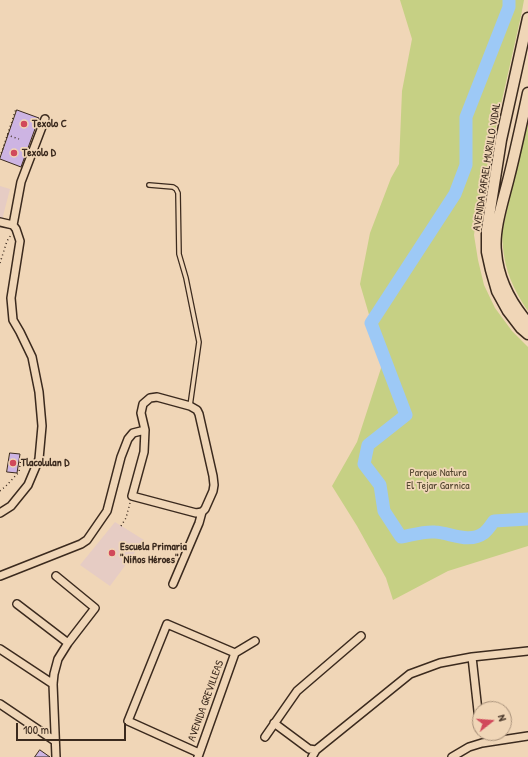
<!DOCTYPE html>
<html>
<head>
<meta charset="utf-8">
<style>
  body { margin:0 }
  #map { position:relative; width:528px; height:757px; overflow:hidden; background:#f0d6b7; font-family:"Patrick Hand",sans-serif }
  canvas { display:block }
  .north { position:absolute; left:472px; top:701px; width:40px; height:40px; box-sizing:border-box; background:#f0d6b7; border:1px solid #a8917a; border-radius:50%; rotate:73deg; font-size:11px; font-weight:700; line-height:16px; text-align:center; color:#3b2a1e }
  .north::after { content:''; display:block; margin:auto; width:14px; height:18px; background:#d1495b; clip-path:polygon(50% 0,100% 100%,50% 72%,0 100%) }
  .scale { position:absolute; left:16px; top:723px; width:110px; height:18px; box-sizing:border-box; border:2px solid #3b2a1e; border-top:0; padding-left:5px; font-size:12px; line-height:14px; white-space:nowrap; color:#3b2a1e; -webkit-text-stroke:3px #f0d6b7; paint-order:stroke }
</style>
</head>
<body>
<div id="map">
<canvas width="528" height="757"></canvas>
<div class="north">N</div>
<div class="scale">100 m</div>
</div>
<script>
const ctx = document.querySelector('canvas').getContext('2d');
ctx.lineJoin = 'round';
function fill(path, color) { ctx.fillStyle = color; ctx.fill(path, 'evenodd'); }
function strokePath(path, color, width, dash) { ctx.strokeStyle = color; ctx.lineWidth = width; ctx.lineCap = dash ? 'butt' : 'round'; ctx.setLineDash(dash || []); ctx.stroke(path); }
function drawText(font, color, halo, rows, align = 'center') {
  ctx.font = font + ' "Patrick Hand",sans-serif'; ctx.lineWidth = 3.5; ctx.setLineDash([]); ctx.textBaseline = 'middle'; ctx.strokeStyle = halo; ctx.fillStyle = color; for (const [text, x, y, turn = 0] of rows) {
    ctx.save(); ctx.translate(x, y); ctx.rotate((+turn || 0) * Math.PI / 180); ctx.textAlign = isNaN(turn) ? turn : align; if (halo) ctx.strokeText(text, 0, 0); ctx.fillText(text, 0, 0); ctx.restore();
  }
}
const built = new Path2D(`
  M 0,186 L 10,189 L 2,220 L 0,220 Z
  M 115,522 L 144,540 L 110,586 L 80,565 Z`);
const green = new Path2D(`
  M 400,0 L 524,0 L 521,16 L 478,206 L 474,235 L 478,260 L 484,285 L 495,308 L 512,331 L 528,347 L 528,546 L 448,571 L 393,600 L 386,578 L 357,526 L 332,486 L 357,442 L 383,362 L 360,284 L 370,233 L 391,178 L 399,164 L 402,91 L 412,39 Z
  M 528,113 L 528,311 C 524,306 521,300 518,295 C 506,273 503,257 502,233 Z`);
const river = new Path2D(`
  M 509,0 L 509,7 L 466,117 L 466,165 L 455,194 L 371,323 L 406,415 L 368,445 L 364,464 L 380,485 L 384,511 L 401,537 C 412,535 424,531 435,532 C 451,533 469,544 484,533 C 488,530 491,525 494,521 L 528,519`);
const building = new Path2D(`
  M 17,110 L 39,118 L 21,167 L 0,159 Z
  M 10,453 L 20,454 L 17,473 L 7,472 Z
  M 40,750 L 50,757 L 35,757 Z`);
const path = new Path2D(`
  M 7,135 L 19,139
  M 0,157 L 16,109
  M 0,263 L 7,241 L 11,235
  M 0,491 L 6,486 L 19,472 L 21,457
  M 121,526 L 126,518 L 130,503`);
const service = new Path2D(`
  M 149,185 L 173,187 L 176,189 L 178,193 L 179,254 L 186,278 L 199,342 L 190,406`);
const minor = new Path2D(`
  M 0,222 L 13,225
  M 0,513 L 11,506 L 28,485 L 39,459 L 42,426 L 39,392 L 32,357 L 20,332 L 13,320 L 11,298 L 20,241 L 16,229 L 13,225 L 21,182 L 45,119
  M 0,576 L 81,544 L 87,540 L 107,511 L 121,457 L 128,439 L 133,433 L 145,430
  M 56,576 L 95,608 L 68,643 L 58,659 L 54,674 L 53,684 L 56,757
  M 173,584 L 199,523 L 202,512 L 205,509 L 213,491 L 214,485 L 213,476 L 199,414 L 197,410 L 190,406 L 157,397 L 150,398 L 143,404 L 141,413 L 145,430 L 144,452 L 132,496 L 196,513 L 202,512
  M 17,604 L 68,643
  M 0,649 L 53,684
  M 235,653 L 255,641
  M 472,657 L 480,729
  M 0,704 L 55,741
  M 274,723 L 309,749 L 316,750
  M 265,737 L 297,691 L 361,636
  M 199,753 L 128,721 L 167,624 L 235,653
  M 198,757 L 235,653
  M 312,757 L 316,750 L 410,674 L 440,663 L 472,657 L 528,651
  M 452,757 L 469,747 L 482,743 L 528,736`);
const secondary = new Path2D(`
  M 528,18 L 501,140 L 487,229 L 487,252 L 491,270 L 497,291 L 508,311 L 521,328 L 528,334
  M 528,93 C 522,121 516,149 509,177 C 504,198 493,230 496,252 C 498,279 511,303 528,323`);
const markers = [
  [24,124,4,"#d1495b"],
  [14,153,4,"#d1495b"],
  [13,463,4,"#d1495b"],
  [112,553,4,"#d1495b"]
];
const poiNames = [
  ["Texolo C",32,124],
  ["Texolo D",22,153],
  ["Tlacolulan D",21,463],
  ["Escuela Primaria",120,547],
  ["''Niños Héroes''",120,560]
];
const streetNames = [
  ["AVENIDA RAFAEL MURILLO VIDAL",487,167,-81],
  ["AVENIDA GREVILLEAS",206,701,-70]
];
const parkNames = [
  ["Parque Natura",438,473],
  ["El Tejar Garnica",438,486]
];
fill(built, '#e6ccc4');
fill(green, '#c6d084');
strokePath(river, '#9dc9f6', 13);
fill(building, '#cdb4e3');
strokePath(building, '#3b2a1e', 1);
strokePath(service, '#3b2a1e', 6);
strokePath(minor, '#3b2a1e', 10);
strokePath(secondary, '#3b2a1e', 13);
strokePath(path, '#3b2a1e', 1.5, [1, 3]);
strokePath(service, '#f0d6b7', 3.5);
strokePath(minor, '#f0d6b7', 7);
strokePath(secondary, '#f0d6b7', 10);
for (const [x, y, r, color] of markers) { const dot = new Path2D(); dot.arc(x, y, r, 0, 2 * Math.PI); ctx.fillStyle = color; ctx.fill(dot); strokePath(dot, '#f0d6b7', 1.5); }
drawText('bold 11px', '#3b2a1e', '#f0d6b7', poiNames, 'left');
drawText('11px', '#3b2a1e', '#f0d6b7', streetNames);
drawText('11px', '#50432d', '#f0d6b7', parkNames);
</script>
</body>
</html>
